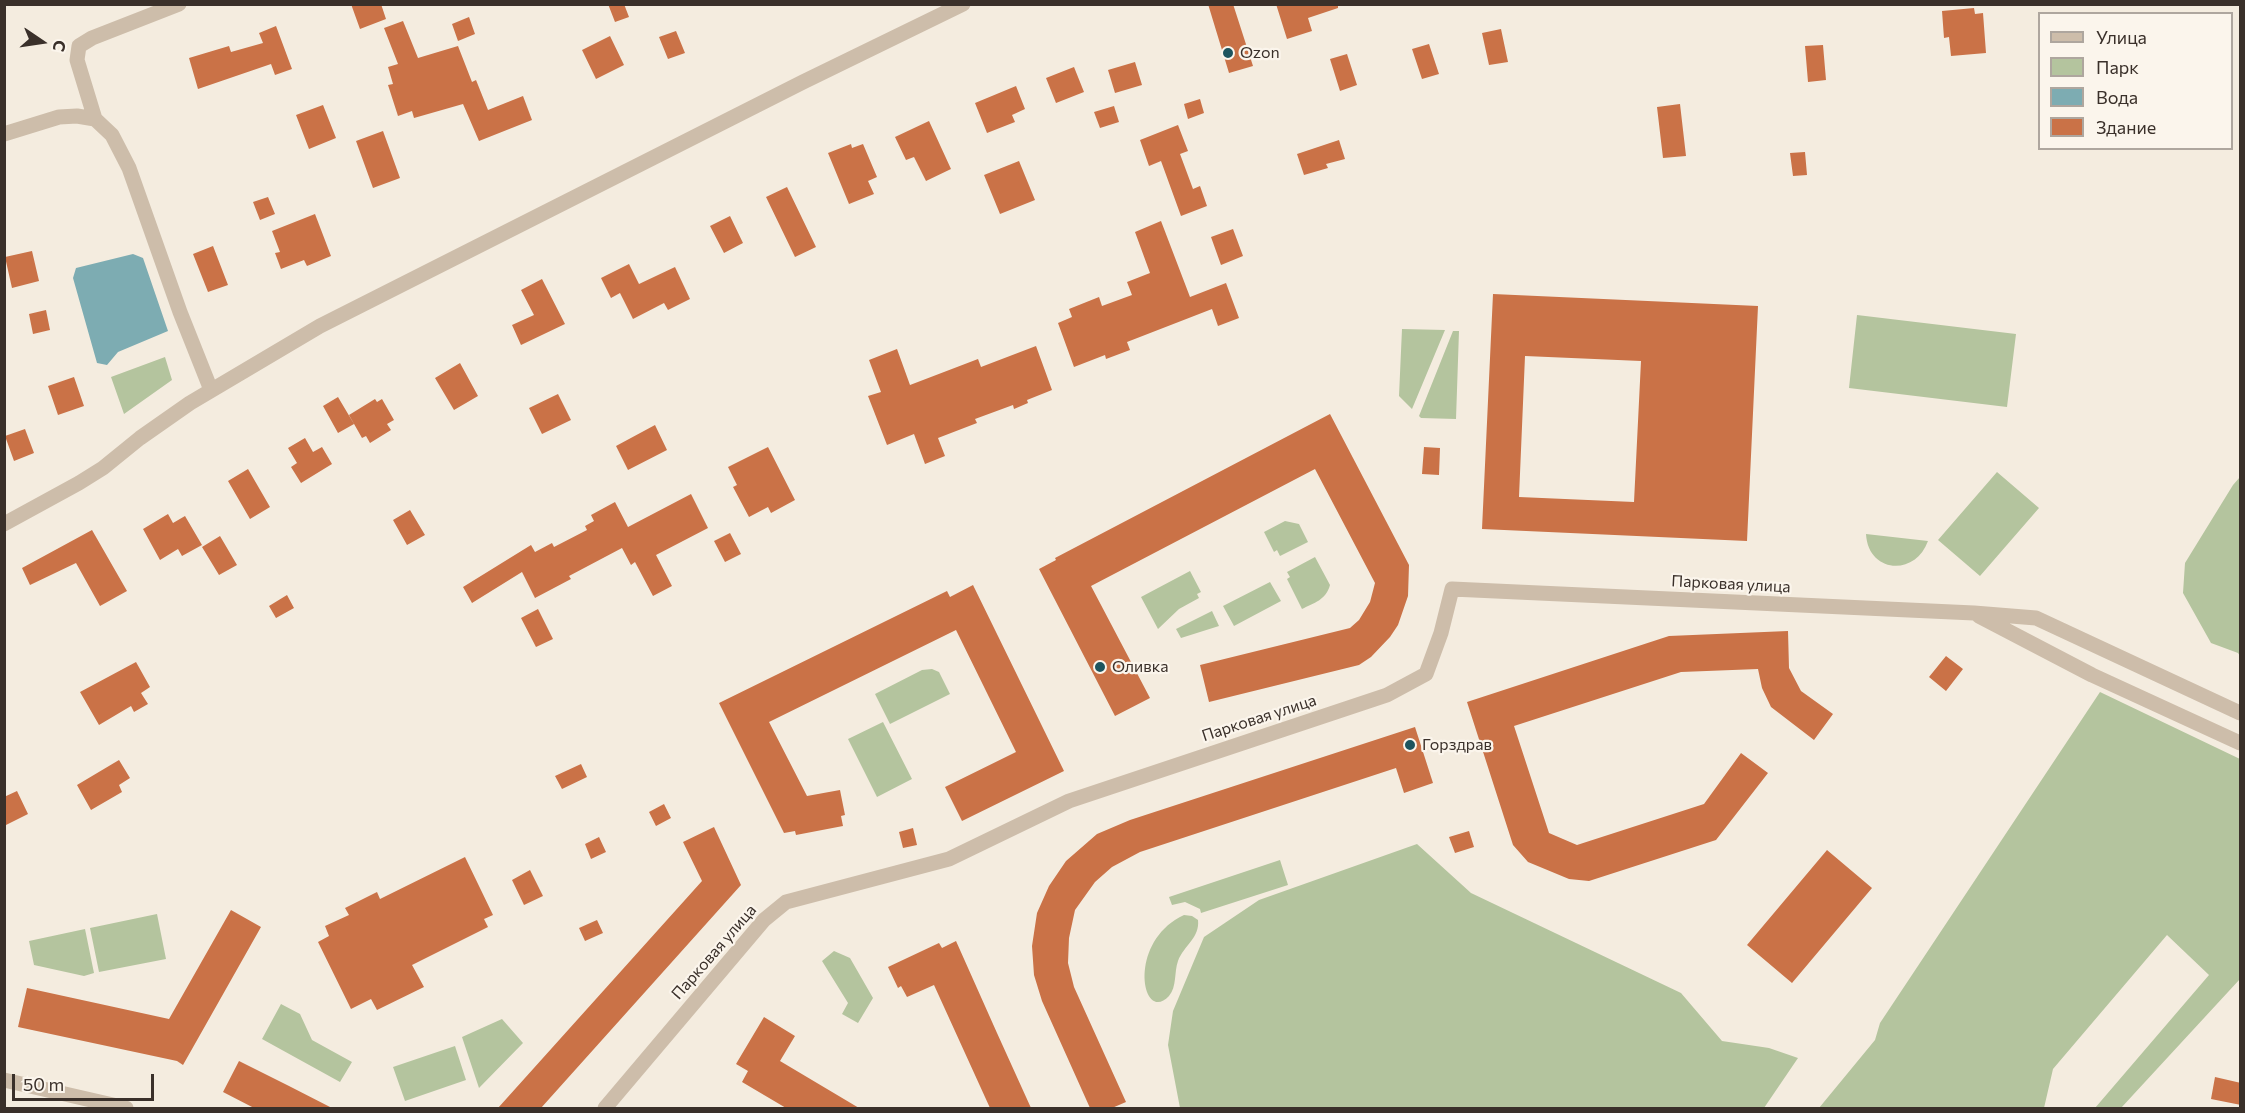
<!DOCTYPE html>
<html>
<head>
<meta charset="utf-8">
<style>
  body { margin:0 }
  #map { position:relative; width:2245px; height:1113px; overflow:hidden; background:#f4ecdf; font-family:Commissioner,sans-serif }
  canvas { display:block }
  .frame { position:absolute; inset:0; border:6px solid #3a302a; pointer-events:none }
  .legend { position:absolute; left:2038px; top:12px; width:195px; height:138px; box-sizing:border-box; background:#fbf5ec; border:2px solid #aea69e; margin:0; padding:8px 10px; list-style:none; font-size:18px; color:#3a302a }
  .legend li { display:flex; align-items:center; gap:12px; height:30px }
  .legend b { width:30px; border:2px solid #aea69e }
  .north { position:absolute; left:12px; top:12px; width:60px; height:60px; -webkit-text-stroke:4px #fbf5ec; paint-order:stroke; rotate:103deg; font-size:16px; font-weight:700; line-height:24px; text-align:center; color:#3a302a }
  .north::after { content:''; display:block; margin:auto; width:21px; height:27px; background:#3a302a; clip-path:polygon(50% 0,100% 100%,50% 72%,0 100%) }
  .scale { position:absolute; left:12px; top:1074px; width:142px; height:27px; box-sizing:border-box; border:3px solid #3a302a; border-top:0; padding-left:8px; font-size:18px; line-height:21px; white-space:nowrap; color:#3a302a; -webkit-text-stroke:4px #fbf5ec; paint-order:stroke }
</style>
</head>
<body>
<div id="map">
<canvas width="2245" height="1113"></canvas>
<div class="frame"></div>
<ul class="legend">
<li><b style="height:8px;background:#cdbdaa"></b>Улица</li>
<li><b style="height:16px;background:#b4c49e"></b>Парк</li>
<li><b style="height:16px;background:#7dacb2"></b>Вода</li>
<li><b style="height:16px;background:#ca7247"></b>Здание</li>
</ul>
<div class="north">С</div>
<div class="scale">50 m</div>
</div>
<script>
const ctx = document.querySelector('canvas').getContext('2d');
ctx.lineJoin = 'round';
function fill(path, color) { ctx.fillStyle = color; ctx.fill(path, 'evenodd'); }
function strokePath(path, color, width, dash) { ctx.strokeStyle = color; ctx.lineWidth = width; ctx.lineCap = dash ? 'butt' : 'round'; ctx.setLineDash(dash || []); ctx.stroke(path); }
function drawText(font, color, halo, rows, align = 'center') {
  ctx.font = font + ' Commissioner,sans-serif'; ctx.lineWidth = 4.5; ctx.setLineDash([]); ctx.textBaseline = 'middle'; ctx.strokeStyle = halo; ctx.fillStyle = color; for (const [text, x, y, turn = 0] of rows) {
    ctx.save(); ctx.translate(x, y); ctx.rotate((+turn || 0) * Math.PI / 180); ctx.textAlign = isNaN(turn) ? turn : align; if (halo) ctx.strokeText(text, 0, 0); ctx.fillText(text, 0, 0); ctx.restore();
  }
}
const green = new Path2D(`
  M 1857,315 L 2016,334 L 2007,407 L 1849,388 Z
  M 1402,329 L 1445,330 L 1412,409 L 1399,396 Z
  M 1453,331 L 1459,331 L 1456,419 L 1421,418 L 1419,416 Z
  M 165,357 L 172,380 L 124,414 L 111,377 Z
  M 1997,472 L 2039,508 L 1980,576 L 1938,540 Z
  M 2240,477 L 2240,656 L 2238,653 L 2211,643 L 2183,593 L 2185,563 L 2233,485 Z
  M 1285,521 L 1299,524 L 1308,542 L 1280,556 L 1277,550 L 1274,552 L 1264,532 Z
  M 1866,534 L 1928,541 C 1915,577 1868,573 1866,534 Z
  M 1315,557 L 1330,585 C 1326,600 1314,603 1302,609 L 1287,579 L 1290,577 L 1287,572 Z
  M 1190,571 L 1201,592 L 1197,594 L 1199,598 L 1179,609 L 1158,629 L 1141,597 Z
  M 1270,582 L 1281,601 L 1234,626 L 1223,606 Z
  M 1212,611 L 1219,626 L 1181,638 L 1176,629 Z
  M 932,669 L 939,672 L 950,694 L 890,724 L 875,694 L 922,670 Z
  M 2100,692 L 2240,759 L 2240,979 L 2121,1108 L 2095,1108 L 2209,975 L 2167,935 L 2053,1069 L 2044,1108 L 1819,1108 L 1875,1040 L 1880,1023 Z
  M 883,722 L 912,779 L 877,797 L 848,739 Z
  M 1417,844 L 1471,893 L 1681,993 L 1722,1041 L 1769,1048 L 1798,1058 L 1764,1108 L 1180,1108 L 1168,1045 L 1173,1011 L 1204,937 L 1259,900 Z
  M 1280,860 L 1288,885 L 1201,913 L 1200,909 L 1185,902 L 1172,905 L 1169,897 Z
  M 157,914 L 166,959 L 99,972 L 90,928 Z
  M 1184,915 L 1192,916 L 1198,920 C 1200,938 1184,945 1178,961 C 1174,972 1177,987 1169,996 C 1142,1025 1126,942 1184,915 Z
  M 85,929 L 94,973 L 84,976 L 34,965 L 29,941 Z
  M 834,951 L 850,958 L 873,998 L 858,1023 L 842,1014 L 848,1003 L 822,961 Z
  M 281,1004 L 300,1014 L 312,1040 L 352,1062 L 340,1082 L 262,1039 Z
  M 502,1019 L 523,1043 L 479,1088 L 462,1037 Z
  M 455,1046 L 466,1080 L 405,1101 L 393,1067 Z`);
const water = new Path2D(`
  M 133,254 L 143,258 L 168,331 L 118,352 L 107,365 L 97,363 L 73,278 L 76,268 Z`);
const building = new Path2D(`
  M 351,4 L 381,4 L 386,19 L 360,29 Z
  M 608,4 L 624,4 L 629,17 L 615,22 Z
  M 1208,4 L 1233,4 L 1253,66 L 1229,73 Z
  M 1276,4 L 1338,4 L 1338,8 L 1308,18 L 1312,31 L 1287,39 Z
  M 1974,8 L 1975,14 L 1983,13 L 1986,53 L 1951,56 L 1949,37 L 1944,38 L 1942,11 Z
  M 469,17 L 475,34 L 458,41 L 452,24 Z
  M 403,21 L 418,58 L 458,46 L 472,82 L 476,80 L 488,110 L 523,96 L 532,120 L 479,141 L 463,104 L 414,118 L 412,111 L 398,116 L 388,85 L 393,84 L 388,67 L 398,64 L 384,28 Z
  M 276,26 L 292,69 L 275,75 L 271,64 L 198,89 L 189,58 L 229,46 L 231,52 L 263,43 L 259,33 Z
  M 1501,29 L 1508,62 L 1489,65 L 1482,33 Z
  M 676,31 L 685,53 L 668,59 L 659,37 Z
  M 610,36 L 624,65 L 596,79 L 582,50 Z
  M 1429,44 L 1439,74 L 1422,79 L 1412,49 Z
  M 1823,45 L 1826,80 L 1808,82 L 1805,46 Z
  M 1347,54 L 1357,85 L 1340,91 L 1330,59 Z
  M 1135,62 L 1142,85 L 1115,93 L 1108,70 Z
  M 1074,67 L 1084,92 L 1056,103 L 1046,78 Z
  M 1016,86 L 1025,109 L 1012,115 L 1015,122 L 987,133 L 975,103 Z
  M 1200,99 L 1204,113 L 1188,119 L 1184,104 Z
  M 1680,104 L 1686,156 L 1663,158 L 1657,107 Z
  M 323,105 L 336,138 L 309,149 L 296,115 Z
  M 1114,106 L 1119,122 L 1100,128 L 1094,112 Z
  M 929,121 L 951,169 L 926,181 L 914,157 L 906,160 L 895,137 Z
  M 1178,125 L 1188,151 L 1180,154 L 1193,189 L 1200,186 L 1207,206 L 1181,216 L 1161,161 L 1149,166 L 1140,140 Z
  M 383,131 L 400,178 L 373,188 L 356,141 Z
  M 1339,140 L 1345,159 L 1326,164 L 1328,168 L 1304,175 L 1297,154 Z
  M 851,144 L 852,148 L 863,144 L 877,177 L 868,181 L 874,194 L 849,204 L 828,153 Z
  M 1805,152 L 1807,175 L 1793,176 L 1790,153 Z
  M 1019,161 L 1035,200 L 1000,214 L 984,175 Z
  M 787,187 L 816,247 L 795,257 L 766,197 Z
  M 268,197 L 275,214 L 260,220 L 253,202 Z
  M 315,214 L 331,256 L 307,266 L 304,260 L 281,269 L 275,253 L 280,252 L 272,231 Z
  M 730,216 L 743,243 L 724,253 L 710,226 Z
  M 1161,221 L 1190,297 L 1226,283 L 1239,318 L 1218,326 L 1212,309 L 1127,342 L 1130,350 L 1106,359 L 1105,355 L 1074,367 L 1058,323 L 1072,317 L 1069,309 L 1099,297 L 1102,306 L 1132,295 L 1127,282 L 1150,273 L 1135,232 Z
  M 1233,229 L 1243,256 L 1221,265 L 1211,237 Z
  M 213,246 L 228,285 L 208,292 L 193,254 Z
  M 32,251 L 39,281 L 12,288 L 5,257 Z
  M 629,264 L 639,284 L 675,267 L 690,299 L 668,310 L 664,303 L 633,319 L 620,293 L 611,298 L 601,278 Z
  M 542,279 L 565,324 L 521,345 L 512,325 L 534,315 L 521,290 Z
  M 1493,294 L 1758,306 L 1747,541 L 1482,529 ZM 1525,356 L 1641,361 L 1634,502 L 1519,497 Z
  M 46,310 L 50,330 L 33,334 L 29,314 Z
  M 1036,346 L 1052,390 L 1027,400 L 1028,403 L 1014,409 L 1013,405 L 975,419 L 977,423 L 938,438 L 945,456 L 925,464 L 914,434 L 887,445 L 868,396 L 881,392 L 869,360 L 897,349 L 910,385 L 978,359 L 981,367 Z
  M 460,363 L 478,396 L 454,410 L 435,378 Z
  M 74,377 L 84,406 L 58,415 L 48,386 Z
  M 558,394 L 571,420 L 542,434 L 529,408 Z
  M 338,397 L 354,424 L 338,433 L 323,406 Z
  M 375,399 L 377,402 L 382,399 L 394,420 L 387,424 L 391,430 L 370,443 L 366,436 L 362,438 L 349,415 Z
  M 1330,414 L 1409,565 L 1408,596 L 1398,625 L 1390,637 L 1371,657 L 1359,665 L 1209,702 L 1200,665 L 1350,628 L 1359,620 L 1370,602 L 1375,583 L 1315,469 L 1091,586 L 1150,698 L 1115,716 L 1039,569 L 1056,560 L 1055,558 Z
  M 655,425 L 667,450 L 628,470 L 616,446 Z
  M 25,429 L 34,453 L 14,461 L 5,436 Z
  M 305,438 L 313,452 L 322,447 L 332,464 L 301,483 L 291,467 L 297,463 L 288,448 Z
  M 768,447 L 795,500 L 771,513 L 768,507 L 749,517 L 733,487 L 737,485 L 728,467 Z
  M 1424,447 L 1440,448 L 1439,475 L 1422,474 Z
  M 248,469 L 270,507 L 250,519 L 228,481 Z
  M 691,494 L 708,528 L 656,555 L 672,586 L 653,596 L 635,562 L 631,565 L 622,548 L 569,576 L 571,579 L 535,598 L 522,572 L 472,603 L 463,587 L 531,545 L 535,552 L 552,543 L 554,547 L 587,530 L 585,526 L 594,521 L 591,515 L 615,502 L 628,527 Z
  M 410,510 L 425,535 L 407,545 L 393,520 Z
  M 168,514 L 173,523 L 185,516 L 202,545 L 182,556 L 178,549 L 160,560 L 143,529 Z
  M 92,530 L 127,591 L 100,606 L 76,563 L 30,585 L 22,568 Z
  M 730,533 L 741,554 L 725,562 L 714,541 Z
  M 220,536 L 237,565 L 219,575 L 202,547 Z
  M 973,585 L 1064,771 L 962,821 L 945,787 L 1016,752 L 956,630 L 769,722 L 807,796 L 840,790 L 845,815 L 841,816 L 843,826 L 796,835 L 795,831 L 784,833 L 719,703 L 947,591 L 950,597 Z
  M 287,595 L 294,608 L 276,618 L 269,606 Z
  M 538,609 L 553,639 L 536,647 L 521,618 Z
  M 1788,631 L 1789,668 L 1801,691 L 1833,714 L 1814,740 L 1771,707 L 1762,688 L 1758,669 L 1681,672 L 1514,726 L 1549,833 L 1577,845 L 1704,804 L 1741,753 L 1768,773 L 1716,840 L 1589,881 L 1569,879 L 1528,862 L 1513,845 L 1467,702 L 1669,636 Z
  M 1946,656 L 1963,669 L 1946,691 L 1929,677 Z
  M 136,662 L 150,687 L 141,693 L 148,704 L 134,712 L 131,706 L 99,725 L 80,692 Z
  M 1415,727 L 1433,783 L 1404,793 L 1396,768 L 1140,852 L 1112,867 L 1095,882 L 1075,910 L 1069,938 L 1068,963 L 1074,987 L 1126,1102 L 1112,1108 L 1090,1108 L 1042,1001 L 1034,975 L 1032,946 L 1037,913 L 1049,886 L 1066,861 L 1097,834 L 1130,820 Z
  M 119,760 L 130,778 L 119,785 L 122,792 L 91,810 L 77,785 Z
  M 581,764 L 587,777 L 562,789 L 555,776 Z
  M 17,791 L 28,814 L 4,826 L 4,797 Z
  M 664,804 L 671,818 L 656,826 L 649,812 Z
  M 714,827 L 741,885 L 541,1108 L 498,1108 L 702,881 L 683,842 Z
  M 913,828 L 917,845 L 903,848 L 899,832 Z
  M 1469,831 L 1474,847 L 1455,853 L 1449,837 Z
  M 599,837 L 606,852 L 591,859 L 585,844 Z
  M 1827,850 L 1872,888 L 1792,983 L 1747,945 Z
  M 465,857 L 493,915 L 484,919 L 488,927 L 412,965 L 424,987 L 377,1010 L 371,999 L 351,1009 L 318,942 L 329,936 L 325,926 L 349,915 L 345,908 L 377,892 L 380,899 Z
  M 530,870 L 543,896 L 524,905 L 512,880 Z
  M 231,910 L 261,927 L 183,1065 L 177,1061 L 18,1027 L 27,988 L 169,1019 Z
  M 597,920 L 603,933 L 585,941 L 579,928 Z
  M 956,941 L 997,1033 L 1031,1108 L 990,1108 L 934,985 L 907,997 L 901,986 L 898,988 L 888,967 L 939,943 L 942,948 Z
  M 764,1017 L 795,1036 L 780,1061 L 859,1108 L 786,1108 L 742,1082 L 748,1071 L 736,1064 Z
  M 239,1061 L 289,1086 L 332,1108 L 254,1108 L 223,1092 Z
  M 2215,1077 L 2241,1083 L 2241,1105 L 2211,1099 Z`);
const minor = new Path2D(`
  M 95,119 L 77,60 L 79,46 L 92,38 L 179,4
  M 4,134 L 59,117 L 77,116 L 95,119 L 112,135 L 129,168 L 180,312 L 211,390
  M 4,524 L 79,483 L 103,468 L 140,438 L 190,403 L 320,326 L 803,82 L 963,4
  M 1979,616 L 2092,675 L 2240,743
  M 4,1080 L 126,1108
  M 605,1108 L 764,920 L 786,902 L 949,859 L 1069,801 L 1387,695 L 1426,674 L 1441,633 L 1452,589 L 1974,613 L 2036,618 L 2240,713`);
const markers = [
  [1228,53,6,"#1d545e"],
  [1100,667,6,"#1d545e"],
  [1410,745,6,"#1d545e"]
];
const poiNames = [
  ["Ozon",1240,53],
  ["Оливка",1112,667],
  ["Горздрав",1422,745]
];
const streetNames = [
  ["Парковая улица",1731,584,3],
  ["Парковая улица",1259,718,-18],
  ["Парковая улица",714,952,-49]
];
fill(green, '#b4c49e');
fill(water, '#7dacb2');
fill(building, '#ca7247');
strokePath(minor, '#cdbdaa', 15);
for (const [x, y, r, color] of markers) { const dot = new Path2D(); dot.arc(x, y, r, 0, 2 * Math.PI); ctx.fillStyle = color; ctx.fill(dot); strokePath(dot, '#fbf5ec', 2); }
drawText('16px', '#3a302a', '#fbf5ec', poiNames, 'left');
drawText('16px', '#3a302a', '#fbf5ec', streetNames);
</script>
</body>
</html>
